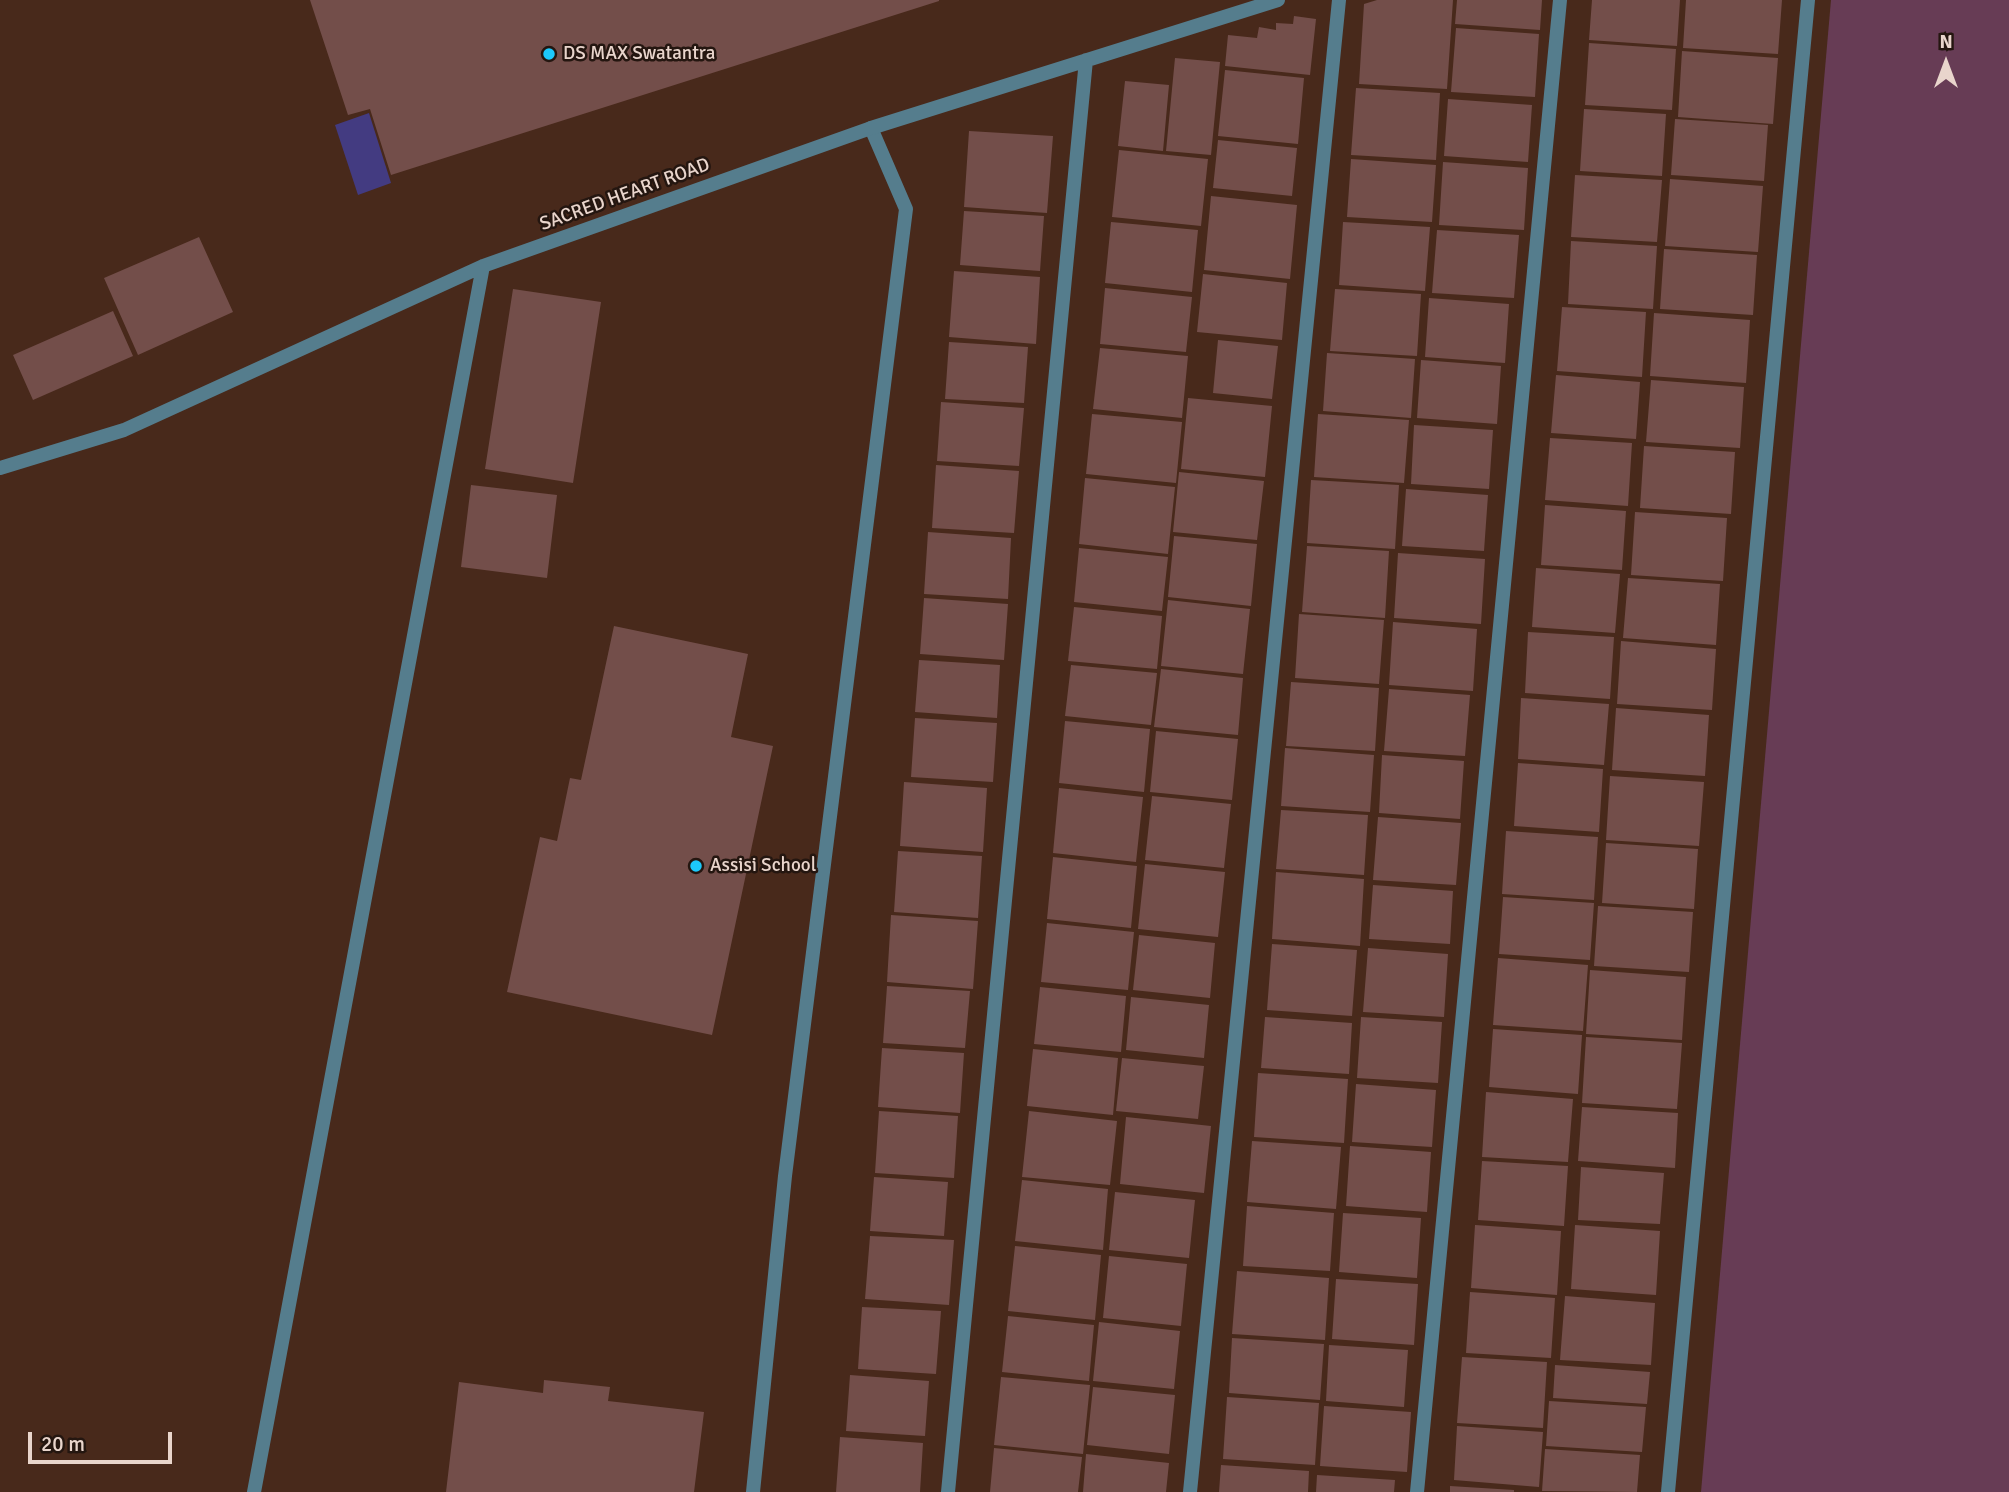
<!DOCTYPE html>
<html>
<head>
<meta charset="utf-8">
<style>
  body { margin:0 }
  #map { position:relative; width:2009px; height:1492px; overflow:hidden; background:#48291b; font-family:Signika,sans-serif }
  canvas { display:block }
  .north { position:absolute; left:1911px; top:28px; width:70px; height:70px; -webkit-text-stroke:5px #241610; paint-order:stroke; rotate:0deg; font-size:19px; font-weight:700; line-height:28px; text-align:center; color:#e9d5cc }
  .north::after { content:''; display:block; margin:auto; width:24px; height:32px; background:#e9d5cc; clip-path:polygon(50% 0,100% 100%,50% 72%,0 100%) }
  .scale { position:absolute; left:28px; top:1432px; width:144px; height:32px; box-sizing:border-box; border:4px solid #e9d5cc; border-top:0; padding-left:9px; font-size:21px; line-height:24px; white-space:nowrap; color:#e9d5cc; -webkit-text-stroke:5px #241610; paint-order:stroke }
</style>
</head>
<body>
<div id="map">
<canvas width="2009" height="1492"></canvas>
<div class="north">N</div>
<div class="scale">20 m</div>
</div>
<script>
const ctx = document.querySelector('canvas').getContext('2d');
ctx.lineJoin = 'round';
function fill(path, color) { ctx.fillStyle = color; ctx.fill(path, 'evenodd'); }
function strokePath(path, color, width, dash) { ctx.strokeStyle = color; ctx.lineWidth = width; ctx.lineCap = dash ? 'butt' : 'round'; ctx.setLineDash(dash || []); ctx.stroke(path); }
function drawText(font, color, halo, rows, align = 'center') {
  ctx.font = font + ' Signika,sans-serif'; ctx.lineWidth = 5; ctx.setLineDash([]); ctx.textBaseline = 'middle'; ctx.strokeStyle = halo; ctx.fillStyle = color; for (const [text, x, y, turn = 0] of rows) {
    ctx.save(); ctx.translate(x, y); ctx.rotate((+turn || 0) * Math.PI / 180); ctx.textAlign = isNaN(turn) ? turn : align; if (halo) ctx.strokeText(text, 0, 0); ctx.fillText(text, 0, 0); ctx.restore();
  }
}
const green = new Path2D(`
  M 1831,0 L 2009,0 L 2009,1492 L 1701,1492 Z`);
const water = new Path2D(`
  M 369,113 L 391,183 L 358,195 L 335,125 Z`);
const building = new Path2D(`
  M 310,0 L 939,0 L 939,1 L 391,175 L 370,109 L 348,115 Z
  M 1377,0 L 1453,0 L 1447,89 L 1359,84 L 1364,4 Z
  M 1457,0 L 1542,0 L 1540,30 L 1455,24 Z
  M 1592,0 L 1680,0 L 1677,46 L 1589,40 Z
  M 1686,0 L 1782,0 L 1778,54 L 1683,48 Z
  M 1294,16 L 1316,19 L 1310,75 L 1225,66 L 1228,35 L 1257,38 L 1259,27 L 1276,30 L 1276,23 L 1293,24 Z
  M 1456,28 L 1539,34 L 1535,97 L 1451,92 Z
  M 1589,43 L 1676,49 L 1672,110 L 1585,105 Z
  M 1682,51 L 1778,58 L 1773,124 L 1678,117 Z
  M 1175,58 L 1220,62 L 1211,155 L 1166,151 Z
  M 1225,70 L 1304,78 L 1298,144 L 1218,136 Z
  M 1125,81 L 1169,85 L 1163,151 L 1118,146 Z
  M 1356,88 L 1440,93 L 1436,160 L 1351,155 Z
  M 1448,99 L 1532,105 L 1528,162 L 1444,156 Z
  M 1584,109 L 1666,114 L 1662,176 L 1580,171 Z
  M 1675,119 L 1768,125 L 1764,181 L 1671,175 Z
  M 969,131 L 1053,136 L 1047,213 L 964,207 Z
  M 1218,140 L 1297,148 L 1292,196 L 1213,188 Z
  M 1119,150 L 1208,159 L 1201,226 L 1112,217 Z
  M 1351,159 L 1436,165 L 1432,222 L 1347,217 Z
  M 1443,162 L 1528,168 L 1524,230 L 1439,225 Z
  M 1575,175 L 1662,180 L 1657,242 L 1571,237 Z
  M 1670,179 L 1763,186 L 1758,252 L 1665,246 Z
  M 1211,196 L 1297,205 L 1290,279 L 1204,270 Z
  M 964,211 L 1044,216 L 1040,271 L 960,265 Z
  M 1111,222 L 1198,230 L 1192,292 L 1105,283 Z
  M 1343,222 L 1430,227 L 1425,291 L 1339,285 Z
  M 1437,230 L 1519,235 L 1514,298 L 1432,293 Z
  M 199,237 L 233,312 L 138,355 L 104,278 Z
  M 1571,241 L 1657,246 L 1653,309 L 1568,304 Z
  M 1664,249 L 1757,255 L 1753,315 L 1660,309 Z
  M 954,271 L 1040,277 L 1036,344 L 949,337 Z
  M 1203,274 L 1287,283 L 1282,340 L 1197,332 Z
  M 1105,288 L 1192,297 L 1186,352 L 1100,344 Z
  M 513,289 L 601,302 L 573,483 L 485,469 Z
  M 1335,289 L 1421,294 L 1417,356 L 1330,351 Z
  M 1429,298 L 1509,304 L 1505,363 L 1425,357 Z
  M 1562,307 L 1646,312 L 1642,377 L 1557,371 Z
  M 113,311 L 133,356 L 33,400 L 13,355 Z
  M 1654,313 L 1750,320 L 1746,383 L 1650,376 Z
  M 1218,340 L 1278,346 L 1272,399 L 1213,393 Z
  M 949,342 L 1028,347 L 1024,403 L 945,399 Z
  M 1100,348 L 1188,356 L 1182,418 L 1093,409 Z
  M 1327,353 L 1415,359 L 1411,418 L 1323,411 Z
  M 1421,360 L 1501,366 L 1497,424 L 1417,418 Z
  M 1556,375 L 1640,382 L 1636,439 L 1551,433 Z
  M 1651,380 L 1744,387 L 1740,448 L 1646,442 Z
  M 1188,398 L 1272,406 L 1265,477 L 1181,469 Z
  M 941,402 L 1024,408 L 1019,466 L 937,461 Z
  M 1092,414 L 1182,422 L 1176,483 L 1086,474 Z
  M 1318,414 L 1409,420 L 1404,483 L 1314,477 Z
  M 1414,425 L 1493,430 L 1489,489 L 1411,484 Z
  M 1550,438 L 1632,443 L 1628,506 L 1545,500 Z
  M 1644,446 L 1735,452 L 1731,514 L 1640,508 Z
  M 936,465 L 1019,471 L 1014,533 L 932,528 Z
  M 1179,472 L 1264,481 L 1257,540 L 1173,532 Z
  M 1085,478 L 1175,487 L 1168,554 L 1079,544 Z
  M 1311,480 L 1399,485 L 1395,549 L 1307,543 Z
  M 471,485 L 557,495 L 547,578 L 461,567 Z
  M 1406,489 L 1488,495 L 1484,551 L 1402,546 Z
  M 1545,505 L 1626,511 L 1622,570 L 1541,565 Z
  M 1635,512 L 1727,518 L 1723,581 L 1631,575 Z
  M 928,532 L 1011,538 L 1008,599 L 924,594 Z
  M 1174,536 L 1257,544 L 1251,606 L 1168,597 Z
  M 1307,546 L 1389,551 L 1385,618 L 1302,612 Z
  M 1079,548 L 1168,557 L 1162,611 L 1074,602 Z
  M 1398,553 L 1485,559 L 1481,624 L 1394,618 Z
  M 1536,568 L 1620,574 L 1615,633 L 1532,627 Z
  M 1628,578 L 1720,584 L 1716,645 L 1623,638 Z
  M 924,598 L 1008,604 L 1004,660 L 920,654 Z
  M 1168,600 L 1250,609 L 1243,674 L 1161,666 Z
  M 1074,607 L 1162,616 L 1157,669 L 1068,661 Z
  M 1299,614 L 1384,620 L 1379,684 L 1295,678 Z
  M 1393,622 L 1477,629 L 1473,691 L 1389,685 Z
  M 614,626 L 748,654 L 731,737 L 773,746 L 712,1035 L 507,992 L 540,837 L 557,841 L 570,778 L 581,780 Z
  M 1528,632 L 1614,637 L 1610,699 L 1525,693 Z
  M 1621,641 L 1716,649 L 1712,710 L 1617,704 Z
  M 919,660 L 1000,665 L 997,718 L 915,712 Z
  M 1071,665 L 1157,673 L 1151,725 L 1065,716 Z
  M 1161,669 L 1243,678 L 1238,735 L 1154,727 Z
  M 1291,682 L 1379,688 L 1375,751 L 1286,746 Z
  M 1389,689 L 1470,695 L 1465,756 L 1384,751 Z
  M 1521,698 L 1609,704 L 1604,765 L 1518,759 Z
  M 1616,708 L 1709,715 L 1705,776 L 1612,770 Z
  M 915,718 L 997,723 L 993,782 L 911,777 Z
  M 1065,721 L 1150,729 L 1144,792 L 1059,783 Z
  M 1156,731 L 1238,739 L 1232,800 L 1150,792 Z
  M 1285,748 L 1374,755 L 1370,812 L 1281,806 Z
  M 1382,755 L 1464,761 L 1460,819 L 1379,813 Z
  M 1518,763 L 1603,769 L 1599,832 L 1514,826 Z
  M 1610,776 L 1704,782 L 1699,846 L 1606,840 Z
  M 904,782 L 987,788 L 983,852 L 900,846 Z
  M 1059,788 L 1143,797 L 1136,862 L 1053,853 Z
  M 1152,796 L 1231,804 L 1224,868 L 1145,860 Z
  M 1281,810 L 1368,815 L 1364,875 L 1276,869 Z
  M 1378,817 L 1461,823 L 1456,885 L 1373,880 Z
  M 1506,831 L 1598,837 L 1594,900 L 1502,894 Z
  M 1606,843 L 1698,849 L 1694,909 L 1602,903 Z
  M 898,851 L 982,856 L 978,918 L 894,912 Z
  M 1053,857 L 1137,866 L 1131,928 L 1047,919 Z
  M 1145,864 L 1225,872 L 1218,937 L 1138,929 Z
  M 1276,872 L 1364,879 L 1360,946 L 1272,939 Z
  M 1373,885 L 1453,891 L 1450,944 L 1369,939 Z
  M 1503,897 L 1594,903 L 1590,960 L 1499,954 Z
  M 1598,906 L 1693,912 L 1689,972 L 1594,966 Z
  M 891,915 L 978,921 L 973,989 L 887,982 Z
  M 1047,923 L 1134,932 L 1128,990 L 1041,982 Z
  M 1139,935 L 1215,943 L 1210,998 L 1133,990 Z
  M 1272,944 L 1357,950 L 1352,1016 L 1267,1010 Z
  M 1368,948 L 1448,954 L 1444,1017 L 1363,1012 Z
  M 1498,958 L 1588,965 L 1583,1031 L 1493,1025 Z
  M 1590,970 L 1686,977 L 1682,1040 L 1586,1034 Z
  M 887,986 L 970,991 L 965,1048 L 883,1043 Z
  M 1040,987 L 1126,996 L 1121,1052 L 1034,1044 Z
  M 1131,997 L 1209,1005 L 1204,1058 L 1126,1050 Z
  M 1265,1017 L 1352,1023 L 1349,1074 L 1261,1068 Z
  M 1361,1017 L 1442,1022 L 1438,1083 L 1357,1078 Z
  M 1493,1029 L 1582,1035 L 1578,1094 L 1489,1087 Z
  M 1586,1037 L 1682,1043 L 1677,1109 L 1582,1103 Z
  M 882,1048 L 964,1053 L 960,1113 L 878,1107 Z
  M 1033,1049 L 1118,1058 L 1113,1115 L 1027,1106 Z
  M 1122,1058 L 1204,1066 L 1198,1119 L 1116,1111 Z
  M 1258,1073 L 1348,1079 L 1344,1143 L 1254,1137 Z
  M 1356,1084 L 1436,1090 L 1432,1147 L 1352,1142 Z
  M 1486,1092 L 1573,1099 L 1568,1162 L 1482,1157 Z
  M 1582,1107 L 1678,1113 L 1675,1168 L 1578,1161 Z
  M 879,1111 L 958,1116 L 954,1178 L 875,1173 Z
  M 1029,1111 L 1117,1121 L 1110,1185 L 1022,1177 Z
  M 1126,1117 L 1211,1126 L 1204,1193 L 1120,1184 Z
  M 1252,1141 L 1341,1147 L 1336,1209 L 1247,1202 Z
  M 1350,1146 L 1431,1152 L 1427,1212 L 1346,1206 Z
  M 1482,1161 L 1568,1166 L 1564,1226 L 1478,1220 Z
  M 1581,1167 L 1664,1173 L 1660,1224 L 1578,1220 Z
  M 874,1177 L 948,1182 L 944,1236 L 870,1231 Z
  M 1022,1180 L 1108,1189 L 1103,1250 L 1015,1241 Z
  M 1115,1192 L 1195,1200 L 1189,1258 L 1109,1250 Z
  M 1247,1206 L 1334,1213 L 1330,1271 L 1243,1266 Z
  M 1343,1213 L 1421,1218 L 1417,1278 L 1339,1272 Z
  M 1475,1225 L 1561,1231 L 1557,1295 L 1471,1288 Z
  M 1575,1225 L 1660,1231 L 1656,1295 L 1571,1289 Z
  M 870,1236 L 954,1240 L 949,1305 L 865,1299 Z
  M 1015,1246 L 1101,1255 L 1095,1320 L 1008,1311 Z
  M 1109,1256 L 1187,1264 L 1181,1326 L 1103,1318 Z
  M 1237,1271 L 1329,1278 L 1325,1340 L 1232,1334 Z
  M 1336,1279 L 1418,1284 L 1414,1345 L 1332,1339 Z
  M 1470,1292 L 1555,1298 L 1551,1358 L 1466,1353 Z
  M 1565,1296 L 1655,1303 L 1651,1365 L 1560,1360 Z
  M 862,1307 L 941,1311 L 936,1374 L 858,1369 Z
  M 1008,1316 L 1094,1325 L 1089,1381 L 1002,1372 Z
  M 1099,1322 L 1180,1331 L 1174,1389 L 1093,1381 Z
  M 1232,1338 L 1324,1344 L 1320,1400 L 1229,1393 Z
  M 1329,1345 L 1408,1350 L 1404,1407 L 1326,1401 Z
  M 1462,1357 L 1547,1362 L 1543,1428 L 1457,1423 Z
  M 1555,1365 L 1650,1372 L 1647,1404 L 1553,1398 Z
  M 850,1375 L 929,1381 L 925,1436 L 846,1431 Z
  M 1001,1377 L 1090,1385 L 1083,1454 L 994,1445 Z
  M 544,1380 L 610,1387 L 608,1401 L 704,1412 L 694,1492 L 446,1492 L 459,1382 L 543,1393 Z
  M 1093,1387 L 1175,1395 L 1169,1454 L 1087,1445 Z
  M 1227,1397 L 1319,1403 L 1315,1465 L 1223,1459 Z
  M 1549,1401 L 1646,1407 L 1642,1452 L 1546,1446 Z
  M 1324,1406 L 1411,1412 L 1407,1472 L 1320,1466 Z
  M 1457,1426 L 1543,1432 L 1539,1487 L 1454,1480 Z
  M 840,1437 L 923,1443 L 920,1492 L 836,1492 Z
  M 994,1448 L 1082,1457 L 1078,1492 L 990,1492 Z
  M 1545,1449 L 1640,1455 L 1637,1492 L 1542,1491 Z
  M 1086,1454 L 1169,1463 L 1166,1492 L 1083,1492 Z
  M 1221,1465 L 1309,1471 L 1308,1492 L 1219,1492 Z
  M 1317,1475 L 1395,1480 L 1394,1492 L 1316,1492 Z
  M 1450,1486 L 1514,1490 L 1514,1492 L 1450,1492 Z`);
const lane = new Path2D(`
  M 753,1492 L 785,1176 L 906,209 L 871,128`);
const street = new Path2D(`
  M 0,468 L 124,430 L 483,266 L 871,128 L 1278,0
  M 254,1492 L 483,266
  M 948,1492 L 1086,60
  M 1190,1492 L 1339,0
  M 1417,1492 L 1560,0
  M 1668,1492 L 1808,0`);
const markers = [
  [549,54,7,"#1cc9fc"],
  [696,866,7,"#1cc9fc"]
];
const poiNames = [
  ["DS MAX Swatantra",563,54],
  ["Assisi School",710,866]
];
const streetNames = [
  ["SACRED HEART ROAD",625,195,-20]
];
fill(green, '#673c55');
fill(water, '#433b81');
fill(building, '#734e4a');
strokePath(lane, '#557d8d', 14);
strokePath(street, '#557d8d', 14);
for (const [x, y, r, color] of markers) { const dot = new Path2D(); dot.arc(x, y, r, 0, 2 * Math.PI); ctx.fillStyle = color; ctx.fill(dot); strokePath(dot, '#241610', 2.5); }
drawText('19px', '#e9d5cc', '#241610', poiNames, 'left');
drawText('19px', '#e9d5cc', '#241610', streetNames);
</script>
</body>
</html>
